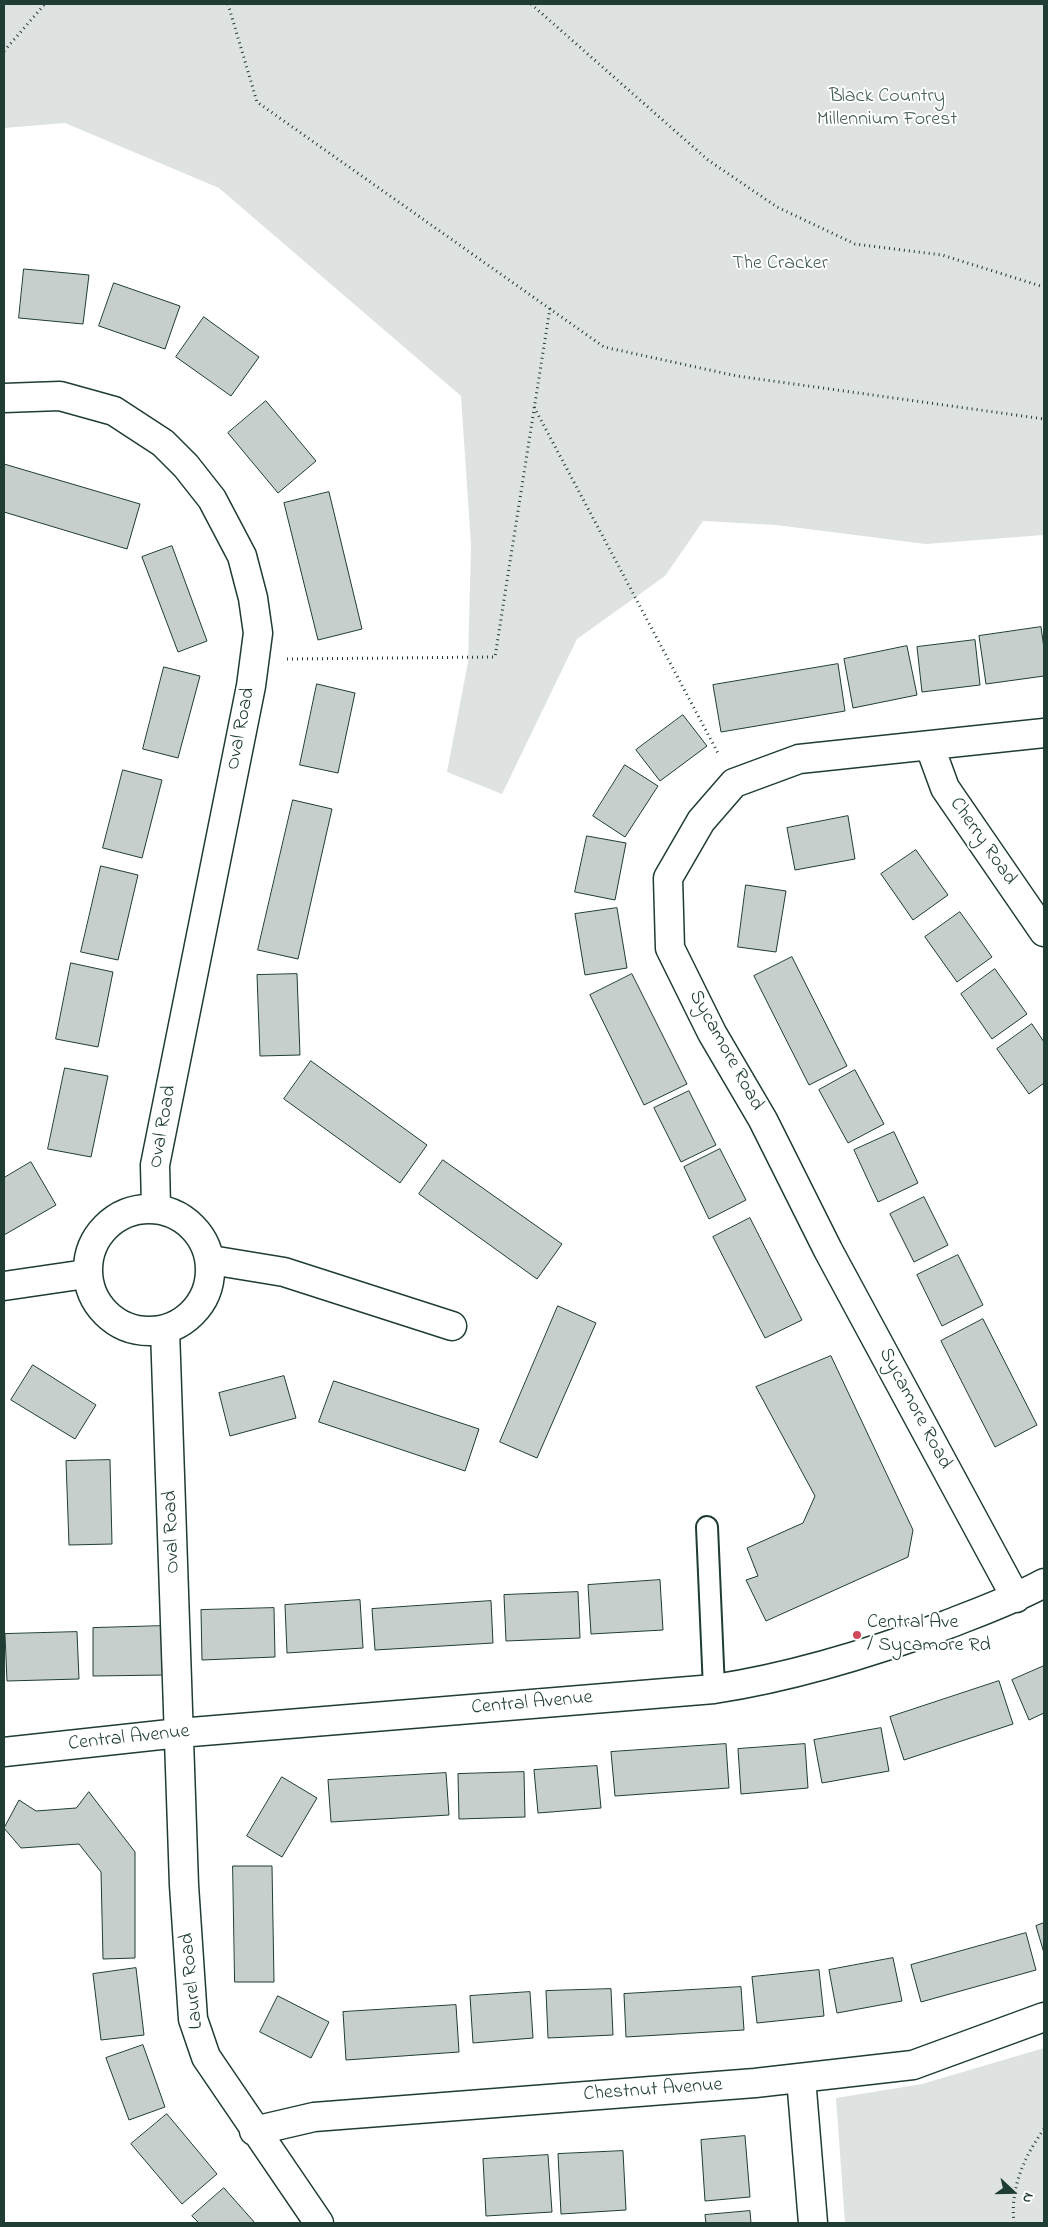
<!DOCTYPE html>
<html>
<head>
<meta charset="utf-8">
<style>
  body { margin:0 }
  #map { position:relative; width:1048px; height:2227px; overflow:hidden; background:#fff; font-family:"Indie Flower",sans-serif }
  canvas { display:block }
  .frame { position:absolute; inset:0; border:5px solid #1f3d34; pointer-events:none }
  .north { position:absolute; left:988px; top:2167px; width:50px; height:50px; -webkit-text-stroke:4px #fff; paint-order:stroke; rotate:111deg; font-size:14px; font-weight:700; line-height:20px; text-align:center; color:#1f3d34 }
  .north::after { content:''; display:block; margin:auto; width:18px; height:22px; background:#1f3d34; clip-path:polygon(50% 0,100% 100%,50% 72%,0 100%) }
</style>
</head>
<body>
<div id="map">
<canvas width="1048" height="2227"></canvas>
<div class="frame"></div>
<div class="north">N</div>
</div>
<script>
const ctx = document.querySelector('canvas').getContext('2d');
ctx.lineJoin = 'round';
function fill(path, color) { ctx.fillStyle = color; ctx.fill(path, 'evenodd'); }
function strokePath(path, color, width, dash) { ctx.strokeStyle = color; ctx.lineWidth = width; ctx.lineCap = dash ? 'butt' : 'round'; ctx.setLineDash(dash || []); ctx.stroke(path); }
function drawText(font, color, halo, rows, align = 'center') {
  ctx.font = font + ' "Indie Flower",sans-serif'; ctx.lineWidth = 4; ctx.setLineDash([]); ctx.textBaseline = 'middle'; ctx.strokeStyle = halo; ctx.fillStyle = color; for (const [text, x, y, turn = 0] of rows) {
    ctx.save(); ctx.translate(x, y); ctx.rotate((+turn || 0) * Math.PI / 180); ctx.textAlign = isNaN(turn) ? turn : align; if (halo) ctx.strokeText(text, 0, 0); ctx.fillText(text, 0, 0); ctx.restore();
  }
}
const green = new Path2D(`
  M 4,4 L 1044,4 L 1044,535 L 926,544 L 776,525 L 703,521 L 665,576 L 577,639 L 502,794 L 447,772 L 468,662 L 471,545 L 461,396 L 219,188 L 65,123 L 4,128 Z
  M 1044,2048 L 1044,2223 L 845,2223 L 836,2098 L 922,2084 Z`);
const building = new Path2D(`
  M 24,269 L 89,275 L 83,324 L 19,318 Z
  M 114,283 L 180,306 L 165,349 L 99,326 Z
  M 204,317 L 259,357 L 231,396 L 176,357 Z
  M 266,401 L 316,461 L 278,493 L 228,433 Z
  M 4,464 L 140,504 L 127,549 L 4,512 Z
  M 329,492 L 362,629 L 318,640 L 284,503 Z
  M 172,546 L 207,641 L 178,652 L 142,557 Z
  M 1041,627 L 1044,648 L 1044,676 L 986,684 L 979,636 Z
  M 975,640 L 980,685 L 922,692 L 917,647 Z
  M 907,646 L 917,695 L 853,708 L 844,659 Z
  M 838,664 L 845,711 L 721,732 L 713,685 Z
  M 164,667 L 200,676 L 178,758 L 143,749 Z
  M 317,684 L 355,693 L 338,773 L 300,765 Z
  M 683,715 L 707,746 L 660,781 L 636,750 Z
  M 625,765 L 658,786 L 625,837 L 593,816 Z
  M 123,770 L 162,780 L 142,858 L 103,848 Z
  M 293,800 L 332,809 L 298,959 L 258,950 Z
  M 848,816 L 855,859 L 795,870 L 787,828 Z
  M 587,836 L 626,843 L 615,900 L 575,892 Z
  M 916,850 L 948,895 L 913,920 L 881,874 Z
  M 101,866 L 138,875 L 118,960 L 81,952 Z
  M 746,885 L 786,891 L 776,952 L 738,947 Z
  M 617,908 L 627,968 L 585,975 L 575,914 Z
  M 960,912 L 992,957 L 957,982 L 925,937 Z
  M 792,957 L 847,1066 L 809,1085 L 754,976 Z
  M 71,963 L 113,972 L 98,1047 L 56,1039 Z
  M 995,969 L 1027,1014 L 992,1039 L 961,994 Z
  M 297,974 L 300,1055 L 260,1056 L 257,975 Z
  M 632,974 L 687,1084 L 644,1105 L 590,995 Z
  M 1032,1024 L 1044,1042 L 1044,1083 L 1029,1094 L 997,1049 Z
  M 311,1061 L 427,1145 L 400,1183 L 284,1099 Z
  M 65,1068 L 108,1076 L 91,1157 L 48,1149 Z
  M 855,1070 L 884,1124 L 848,1143 L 819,1090 Z
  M 689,1091 L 716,1145 L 681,1162 L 654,1108 Z
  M 894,1132 L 918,1183 L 878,1202 L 854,1150 Z
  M 720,1149 L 746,1200 L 709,1219 L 684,1167 Z
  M 443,1160 L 562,1244 L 537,1279 L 419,1194 Z
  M 31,1162 L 56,1205 L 4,1235 L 4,1178 Z
  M 924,1197 L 948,1245 L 914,1262 L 890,1214 Z
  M 750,1218 L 802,1320 L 765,1338 L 713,1237 Z
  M 958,1255 L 983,1305 L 942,1326 L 917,1275 Z
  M 558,1306 L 596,1323 L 537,1458 L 500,1442 Z
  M 983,1319 L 1037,1425 L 995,1447 L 941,1341 Z
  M 831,1356 L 913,1530 L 908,1557 L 766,1621 L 746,1580 L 758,1576 L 747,1548 L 803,1523 L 815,1496 L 756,1387 Z
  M 33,1365 L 96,1405 L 75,1439 L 11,1400 Z
  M 284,1376 L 296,1418 L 230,1436 L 219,1393 Z
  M 334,1381 L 479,1429 L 465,1471 L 319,1422 Z
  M 110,1460 L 112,1544 L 69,1545 L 66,1461 Z
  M 660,1580 L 663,1630 L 591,1634 L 588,1585 Z
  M 578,1592 L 580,1638 L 506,1641 L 504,1595 Z
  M 360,1600 L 363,1648 L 287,1653 L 285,1605 Z
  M 491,1601 L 493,1643 L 375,1650 L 372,1609 Z
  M 274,1608 L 275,1657 L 202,1660 L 201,1610 Z
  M 164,1626 L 165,1675 L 93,1676 L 93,1628 Z
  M 77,1632 L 79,1679 L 7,1681 L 5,1634 Z
  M 1044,1666 L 1044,1713 L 1029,1720 L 1012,1680 Z
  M 999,1681 L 1013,1724 L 904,1760 L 890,1717 Z
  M 881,1728 L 889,1771 L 822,1783 L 814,1740 Z
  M 726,1744 L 729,1788 L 615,1796 L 611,1752 Z
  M 805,1744 L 808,1788 L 741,1794 L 738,1749 Z
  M 597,1766 L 601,1808 L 538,1813 L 534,1770 Z
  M 524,1772 L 525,1817 L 459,1819 L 458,1774 Z
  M 446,1773 L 449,1815 L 331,1822 L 328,1780 Z
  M 282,1777 L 317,1798 L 282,1857 L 247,1836 Z
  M 89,1792 L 135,1852 L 135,1958 L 103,1959 L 101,1872 L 79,1844 L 21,1848 L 4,1828 L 19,1800 L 36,1811 L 76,1808 Z
  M 233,1866 L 272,1866 L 274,1982 L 235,1982 Z
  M 1044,1923 L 1044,1953 L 1036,1926 Z
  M 1026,1933 L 1036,1970 L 921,2002 L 911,1965 Z
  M 893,1958 L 902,2001 L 837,2013 L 829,1970 Z
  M 136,1968 L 144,2035 L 101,2040 L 93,1974 Z
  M 819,1970 L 824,2016 L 757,2023 L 752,1977 Z
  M 741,1987 L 744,2030 L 626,2037 L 624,1994 Z
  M 611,1989 L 613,2035 L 548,2038 L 546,1991 Z
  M 530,1992 L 533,2038 L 473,2043 L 470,1996 Z
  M 278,1996 L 329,2022 L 311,2058 L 260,2032 Z
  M 456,2005 L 459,2052 L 346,2060 L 343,2012 Z
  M 143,2045 L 165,2107 L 129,2120 L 106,2058 Z
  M 167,2114 L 217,2174 L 182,2204 L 131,2144 Z
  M 745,2136 L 750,2197 L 705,2201 L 701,2140 Z
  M 623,2151 L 626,2210 L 561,2214 L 558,2154 Z
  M 548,2155 L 552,2212 L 486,2216 L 483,2159 Z
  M 224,2188 L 255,2223 L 199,2223 L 192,2216 Z
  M 750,2211 L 751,2223 L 706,2223 L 705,2215 Z`);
const path = new Path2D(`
  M 228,4 L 257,102 L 604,347 L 737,376 L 1044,419
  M 531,4 L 708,160 L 777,207 L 855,244 L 942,255 L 1044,287
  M 4,51 L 45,4
  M 534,407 L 719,755
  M 287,659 L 495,657 L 550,308
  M 1014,2223 C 1010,2188 1024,2157 1044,2129`);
const lane = new Path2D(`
  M 707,1527 L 714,1689`);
const street = new Path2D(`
  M 4,398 L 60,396 L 114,411 L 163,443 L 186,466 L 212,499 L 242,556 L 253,598 L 258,633 L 251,686 L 155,1165 L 156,1207
  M 930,747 L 945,788 L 1044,932
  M88 1270a61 61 0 1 1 122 0a61 61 0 1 1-122 0Z
  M 211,1260 L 284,1272 L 452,1326
  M 4,1286 L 86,1274
  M 165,1330 L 184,1885 L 193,2019 L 206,2057 L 319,2223
  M 1016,1598 L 828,1250 L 763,1120 L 712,1033 L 670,948 L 668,878 L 701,821 L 734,783 L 799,759 L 1044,733
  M 4,1752 L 179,1733 L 714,1689 C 793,1677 871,1653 946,1625 C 979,1612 1013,1600 1044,1583
  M 801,2078 L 813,2223
  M 254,2131 L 314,2117 L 755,2083 L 913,2065 L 1044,2017`);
const markers = [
  [857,1635,5,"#d1495b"]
];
const parkNames = [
  ["Black Country",887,98],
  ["Millennium Forest",887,121],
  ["The Cracker",780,265]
];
const streetNames = [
  ["Oval Road",242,729,-79],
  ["Cherry Road",982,842,55],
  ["Sycamore Road",725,1051,61],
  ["Oval Road",164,1127,-80],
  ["Sycamore Road",914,1409,62],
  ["Oval Road",173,1532,-92],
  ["Central Avenue",532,1704,-5],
  ["Central Avenue",129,1739,-6],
  ["Laurel Road",193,1981,-96],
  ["Chestnut Avenue",653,2091,-4]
];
const poiNames = [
  ["Central Ave",867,1624],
  ["/ Sycamore Rd",867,1647]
];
fill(green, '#dee3e2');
fill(building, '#c7cfcc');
strokePath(building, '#1f3d34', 1);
strokePath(lane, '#1f3d34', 24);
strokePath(street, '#1f3d34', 31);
strokePath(path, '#1f3d34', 3, [1, 4]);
strokePath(lane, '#fff', 20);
strokePath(street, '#fff', 28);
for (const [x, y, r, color] of markers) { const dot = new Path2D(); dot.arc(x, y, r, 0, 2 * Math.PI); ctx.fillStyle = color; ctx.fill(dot); strokePath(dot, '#fff', 2); }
drawText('20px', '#455e57', '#fff', parkNames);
drawText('20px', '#1f3d34', '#fff', streetNames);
drawText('20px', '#1f3d34', '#fff', poiNames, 'left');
</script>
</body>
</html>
